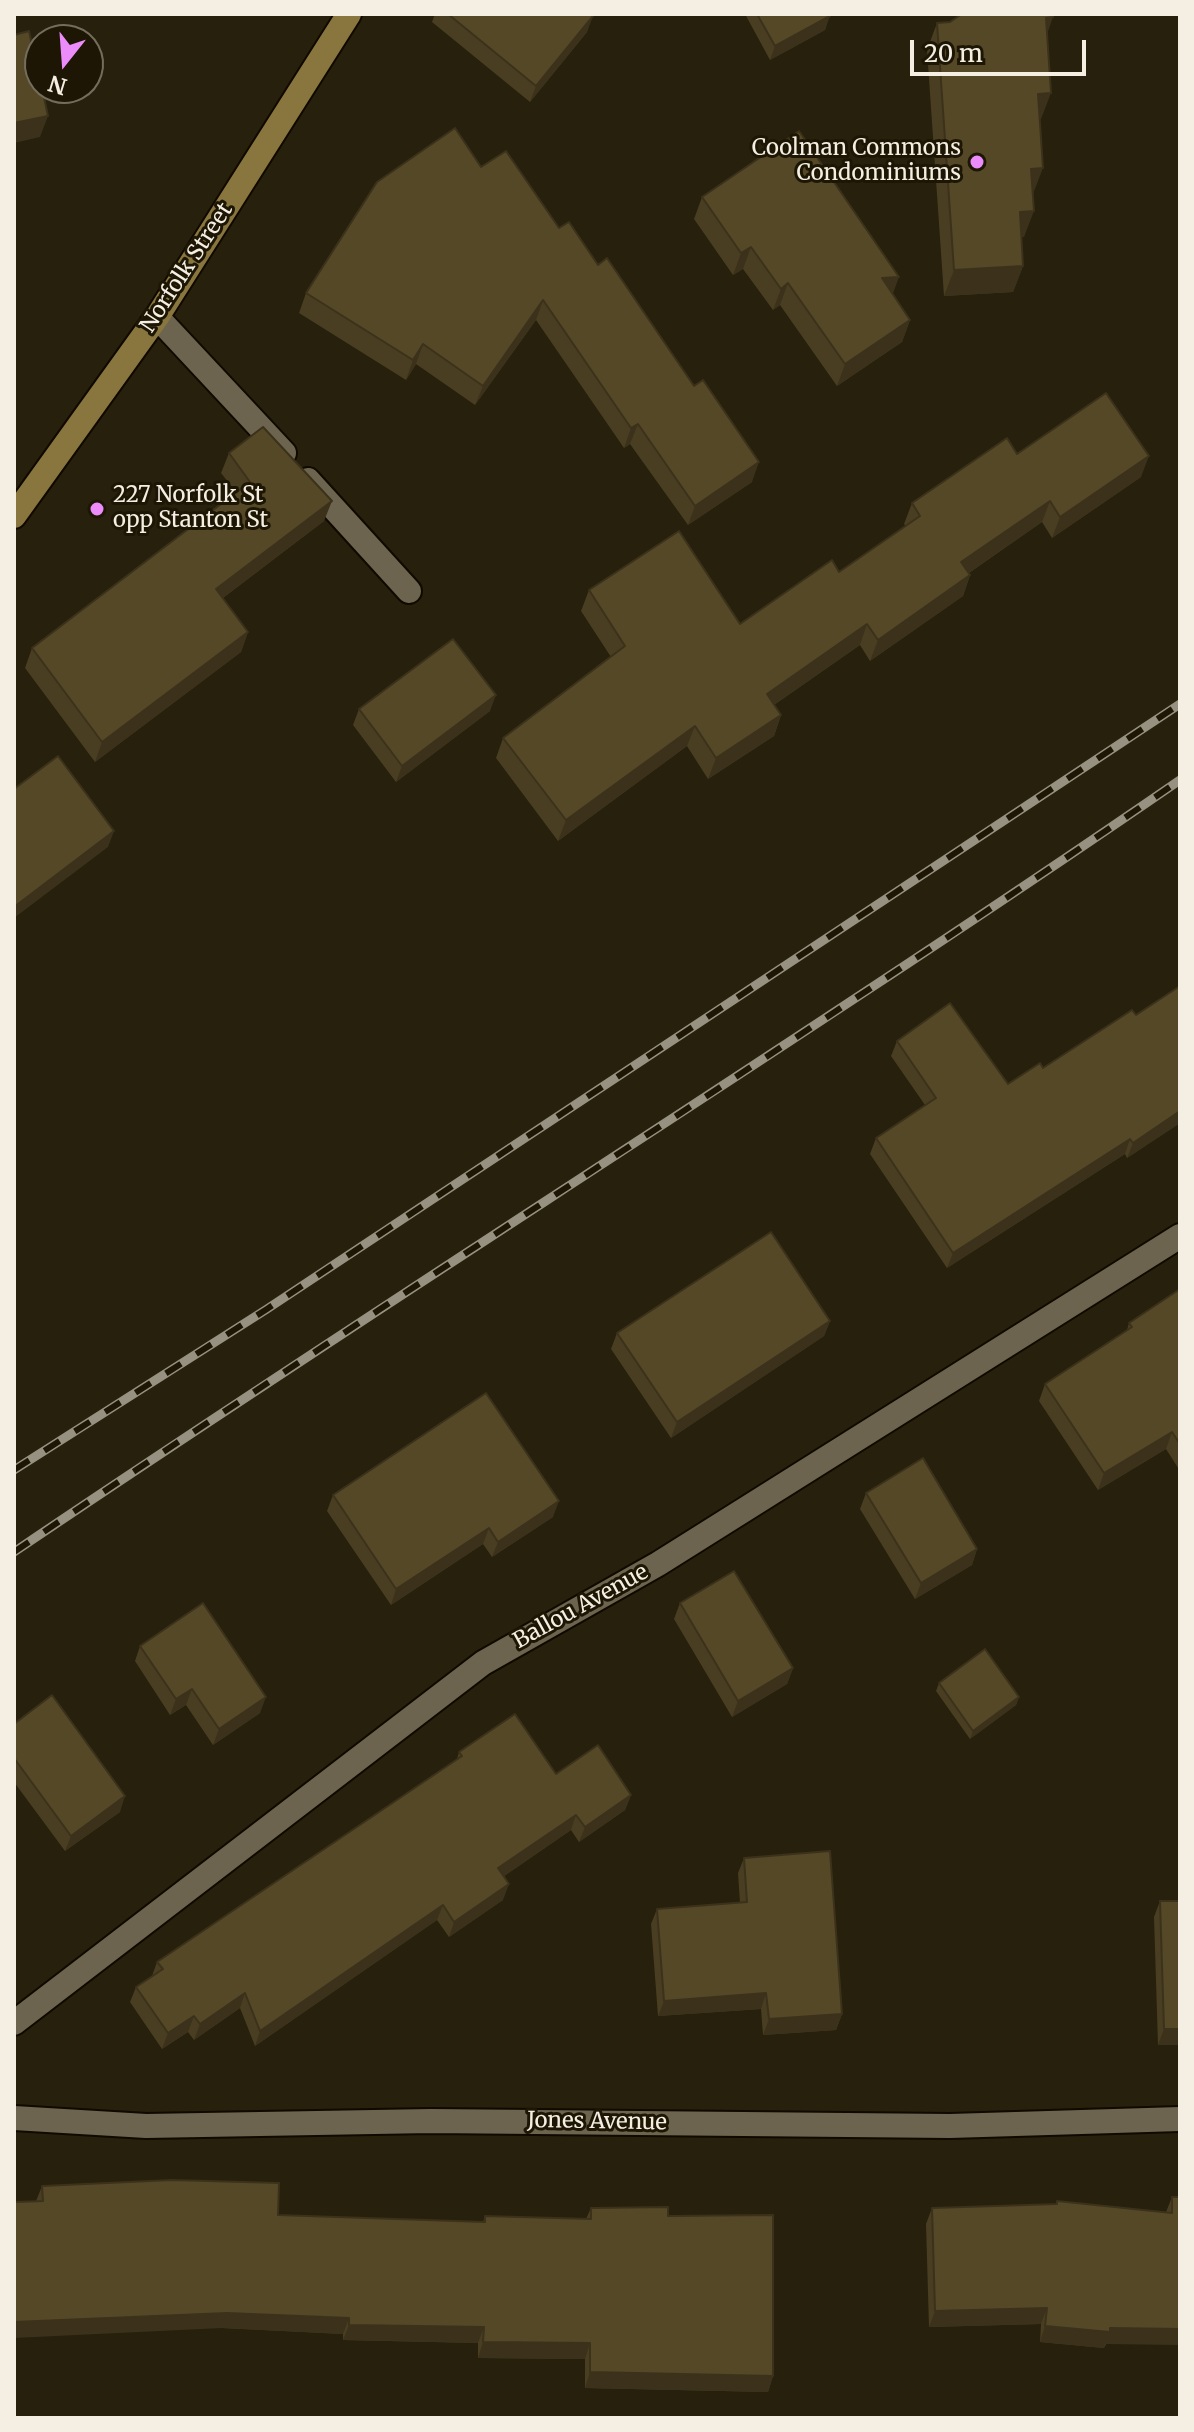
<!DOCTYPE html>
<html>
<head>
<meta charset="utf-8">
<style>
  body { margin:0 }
  #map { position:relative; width:1194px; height:2432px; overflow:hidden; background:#27200c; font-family:Merriweather,serif }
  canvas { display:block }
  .frame { position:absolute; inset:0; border:16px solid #f4efe2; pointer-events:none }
  .north { position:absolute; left:24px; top:24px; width:80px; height:80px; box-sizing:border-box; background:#1e1604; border:2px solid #746d5d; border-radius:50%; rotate:197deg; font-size:22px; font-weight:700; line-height:32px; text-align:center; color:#f4efe2 }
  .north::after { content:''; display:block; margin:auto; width:28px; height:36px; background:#ec8cfa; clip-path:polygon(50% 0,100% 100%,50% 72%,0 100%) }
  .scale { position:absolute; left:910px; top:40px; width:176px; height:36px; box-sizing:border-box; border:4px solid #f4efe2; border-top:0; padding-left:10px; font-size:24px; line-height:28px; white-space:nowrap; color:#f4efe2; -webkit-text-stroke:6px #1e1604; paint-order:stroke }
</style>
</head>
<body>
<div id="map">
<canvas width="1194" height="2432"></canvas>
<div class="frame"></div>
<div class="north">N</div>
<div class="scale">20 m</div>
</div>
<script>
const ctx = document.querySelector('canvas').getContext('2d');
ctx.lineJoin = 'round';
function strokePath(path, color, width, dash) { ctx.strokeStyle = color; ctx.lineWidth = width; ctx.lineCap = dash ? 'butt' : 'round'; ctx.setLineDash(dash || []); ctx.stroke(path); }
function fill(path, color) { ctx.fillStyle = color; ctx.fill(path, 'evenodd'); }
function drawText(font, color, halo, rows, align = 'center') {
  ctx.font = font + ' Merriweather,serif'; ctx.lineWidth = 6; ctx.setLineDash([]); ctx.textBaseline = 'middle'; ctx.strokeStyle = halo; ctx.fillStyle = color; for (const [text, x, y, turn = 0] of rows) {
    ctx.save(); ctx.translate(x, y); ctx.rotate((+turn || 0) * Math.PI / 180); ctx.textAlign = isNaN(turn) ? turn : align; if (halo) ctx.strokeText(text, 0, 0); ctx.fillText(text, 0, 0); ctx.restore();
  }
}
const street = new Path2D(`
  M 157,317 L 284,453
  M 308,480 L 409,591
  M 14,2023 L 483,1663 L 658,1564 L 1180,1236
  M 14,2118 L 146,2126 L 431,2121 L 950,2126 L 1180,2119`);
const secondary = new Path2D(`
  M 14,516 L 157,317 L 349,14`);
const rail = new Path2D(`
  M 14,1470 L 267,1309 L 1180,704
  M 14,1552 C 400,1291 796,1044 1180,780`);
const wall = new Path2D(`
  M 435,14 L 590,14 L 587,32 L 530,102 L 432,22 Z
  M 745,14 L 829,14 L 825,30 L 770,60 Z
  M 937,23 L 1047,34 L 1041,119 L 1040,119 L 1033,194 L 1024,237 L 1021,237 L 1023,266 L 1013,292 L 944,296 L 927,50 Z
  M 481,167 L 559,228 L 598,265 L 752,482 L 688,525 L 630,444 L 624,448 L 536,320 L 475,405 L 416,364 L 406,380 L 299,313 L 306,293 Z
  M 702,197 L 893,294 L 910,320 L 902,342 L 837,386 L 780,305 L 773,310 L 743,269 L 733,275 L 694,219 Z
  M 229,453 L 324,521 L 223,598 L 248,632 L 241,652 L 95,762 L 25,668 L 32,648 L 236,492 L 221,473 Z
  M 1017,454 L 1141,477 L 1052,538 L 1042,522 L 969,573 L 970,575 L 963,596 L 870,661 L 860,645 L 774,705 L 781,715 L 774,736 L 708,779 L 687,746 L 558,841 L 496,758 L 503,738 L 611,657 L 581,611 L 589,590 L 740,624 L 839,572 L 906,526 L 904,524 L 912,503 Z
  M 359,709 L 490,711 L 396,782 L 353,725 Z
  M 1180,986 L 1180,1123 L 1127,1158 L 1125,1154 L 947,1268 L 870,1154 L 876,1138 L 925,1105 L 891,1056 L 897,1041 L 1008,1084 L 1043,1068 L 1136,1015 Z
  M 1180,1289 L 1180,1471 L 1166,1449 L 1098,1490 L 1039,1401 L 1045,1384 L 1127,1330 L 1129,1323 Z
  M 830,1321 L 824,1336 L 671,1438 L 611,1349 L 617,1333 Z
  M 866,1493 L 977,1549 L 972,1565 L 915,1599 L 860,1509 Z
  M 333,1495 L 553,1517 L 492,1557 L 483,1544 L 391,1605 L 327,1511 Z
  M 680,1603 L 793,1668 L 787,1684 L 732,1717 L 674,1619 Z
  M 140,1646 L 260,1713 L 213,1745 L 186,1705 L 170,1715 L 135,1661 Z
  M 939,1683 L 1019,1697 L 1016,1705 L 970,1739 L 936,1691 Z
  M 14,1724 L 120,1812 L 65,1851 L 14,1782 Z
  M 459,1752 L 556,1774 L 631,1795 L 625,1810 L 579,1842 L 571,1830 L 504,1876 L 503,1900 L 449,1937 L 437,1920 L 255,2046 L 240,2008 L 194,2040 L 188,2032 L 162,2049 L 130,2002 L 136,1987 L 152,1976 L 157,1962 L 457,1759 Z
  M 744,1858 L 842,2014 L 836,2030 L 763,2035 L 761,2009 L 658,2016 L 651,1924 L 657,1909 L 740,1903 L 738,1873 Z
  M 1160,1901 L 1180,1901 L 1180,2045 L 1158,2045 L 1154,1917 Z
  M 42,2186 L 278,2215 L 483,2222 L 485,2216 L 586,2219 L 591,2208 L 668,2216 L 773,2376 L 768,2392 L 585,2388 L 585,2359 L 478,2358 L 478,2343 L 343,2340 L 343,2334 L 222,2328 L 36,2201 Z
  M 1172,2197 L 1180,2197 L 1104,2348 L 1040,2342 L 1041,2324 L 929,2327 L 926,2224 L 932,2208 L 1056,2204 L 1057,2201 L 1166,2212 Z`);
const shadedWall = new Path2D(`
  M 593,16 L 587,32 L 530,102 L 536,86 Z
  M 830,16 L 825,30 L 770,60 L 775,46 Z
  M 1053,17 L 1044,43 L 1046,18 Z
  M 1051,93 L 1041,119 L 1029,120 L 1038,94 Z
  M 48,116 L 40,137 L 14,143 L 14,123 Z
  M 1043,168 L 1033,194 L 1021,196 L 1031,169 Z
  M 1034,211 L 1024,237 L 1010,238 L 1020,212 Z
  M 751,247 L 743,269 L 733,275 L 741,253 Z
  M 1023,266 L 1013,292 L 944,296 L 954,270 Z
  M 899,277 L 891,299 L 882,278 Z
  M 788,283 L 780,305 L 773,310 L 781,289 Z
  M 543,300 L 536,320 L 475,405 L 483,386 Z
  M 910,320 L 902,342 L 837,386 L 845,364 Z
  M 423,344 L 416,364 L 406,380 L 413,360 Z
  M 638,424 L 630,444 L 624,448 L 631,428 Z
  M 1149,456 L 1141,477 L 1052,538 L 1060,517 Z
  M 759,462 L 752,482 L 688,525 L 695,506 Z
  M 332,501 L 324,521 L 208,609 L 216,589 Z
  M 1050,501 L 1042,522 L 954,583 L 961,562 Z
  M 970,575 L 963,596 L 870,661 L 878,640 Z
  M 867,624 L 860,645 L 759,715 L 767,694 Z
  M 248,632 L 241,652 L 95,762 L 102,742 Z
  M 496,695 L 490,711 L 396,782 L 402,766 Z
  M 781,715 L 774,736 L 708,779 L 716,758 Z
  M 695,726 L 687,746 L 558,841 L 566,820 Z
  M 114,831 L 108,847 L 14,918 L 14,907 Z
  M 1180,1111 L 1180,1123 L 1127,1158 L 1133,1143 Z
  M 1130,1139 L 1125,1154 L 947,1268 L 953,1253 Z
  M 830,1321 L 824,1336 L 671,1438 L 677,1422 Z
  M 1172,1432 L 1166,1449 L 1098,1490 L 1104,1473 Z
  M 559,1501 L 553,1517 L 492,1557 L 498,1542 Z
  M 489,1528 L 483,1544 L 391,1605 L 396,1589 Z
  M 977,1549 L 972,1565 L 915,1599 L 921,1583 Z
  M 793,1668 L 787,1684 L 732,1717 L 738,1701 Z
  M 192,1689 L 186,1705 L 170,1715 L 176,1699 Z
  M 266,1697 L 260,1713 L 213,1745 L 219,1729 Z
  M 1019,1697 L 1016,1705 L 970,1739 L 973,1731 Z
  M 631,1795 L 625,1810 L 579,1842 L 585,1827 Z
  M 125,1796 L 120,1812 L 65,1851 L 71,1836 Z
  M 576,1815 L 571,1830 L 493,1884 L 498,1868 Z
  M 509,1884 L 503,1900 L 449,1937 L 454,1922 Z
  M 443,1905 L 437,1920 L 255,2046 L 260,2031 Z
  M 245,1993 L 240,2008 L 194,2040 L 200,2024 Z
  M 766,1993 L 761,2009 L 658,2016 L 664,2001 Z
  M 842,2014 L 836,2030 L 763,2035 L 769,2019 Z
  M 194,2016 L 188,2032 L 162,2049 L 168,2033 Z
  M 1164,2029 L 1180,2029 L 1180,2045 L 1158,2045 Z
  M 1047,2308 L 1041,2324 L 929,2327 L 935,2311 Z
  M 227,2313 L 349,2318 L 343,2334 L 222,2328 L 14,2338 L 14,2322 Z
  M 349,2325 L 484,2327 L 478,2343 L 343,2340 Z
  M 1045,2326 L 1180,2329 L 1180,2345 L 1105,2344 L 1104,2348 L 1040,2342 Z
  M 483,2342 L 590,2343 L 585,2359 L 478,2358 Z
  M 590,2372 L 773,2376 L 768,2392 L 585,2388 Z`);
const building = new Path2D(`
  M 448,14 L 590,14 L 593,16 L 536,86 Z
  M 757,14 L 829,14 L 830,16 L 775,46 Z
  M 962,14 L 1053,14 L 1053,17 L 1046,18 L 1051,93 L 1038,94 L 1043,168 L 1031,169 L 1034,211 L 1020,212 L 1023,266 L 954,270 L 937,23 L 950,22 Z
  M 29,31 L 40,81 L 40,88 L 42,88 L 48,116 L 14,123 L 14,35 Z
  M 455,128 L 481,167 L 506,151 L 559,228 L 569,222 L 598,265 L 607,258 L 694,386 L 703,380 L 759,462 L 695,506 L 638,424 L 631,428 L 543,300 L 483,386 L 423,344 L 413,360 L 306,293 L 377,182 Z
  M 799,131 L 899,277 L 882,278 L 910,320 L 845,364 L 788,283 L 781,289 L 751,247 L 741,253 L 702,197 Z
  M 1106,393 L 1149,456 L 1060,517 L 1050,501 L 961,562 L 970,575 L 878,640 L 867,624 L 767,694 L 781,715 L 716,758 L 695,726 L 566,820 L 503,738 L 625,646 L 589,590 L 679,531 L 740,624 L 832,560 L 839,572 L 920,516 L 912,503 L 1007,438 L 1017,454 Z
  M 263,427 L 332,501 L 216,589 L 248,632 L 102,742 L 32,648 L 250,482 L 229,453 Z
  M 453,639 L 496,695 L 402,766 L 359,709 Z
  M 58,756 L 114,831 L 14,907 L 14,789 Z
  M 1180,986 L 1180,1111 L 1133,1143 L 1130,1139 L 953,1253 L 876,1138 L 936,1098 L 897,1041 L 950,1003 L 1008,1084 L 1040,1063 L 1043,1068 L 1132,1010 L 1136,1015 Z
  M 771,1232 L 830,1321 L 677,1422 L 617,1333 Z
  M 1180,1289 L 1180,1444 L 1172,1432 L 1104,1473 L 1045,1384 L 1132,1327 L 1129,1323 Z
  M 486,1393 L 559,1501 L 498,1542 L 489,1528 L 396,1589 L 333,1495 Z
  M 923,1458 L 977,1549 L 921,1583 L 866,1493 Z
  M 734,1571 L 793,1668 L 738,1701 L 680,1603 Z
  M 203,1603 L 266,1697 L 219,1729 L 192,1689 L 176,1699 L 140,1646 Z
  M 985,1649 L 1019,1697 L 973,1731 L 939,1683 Z
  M 52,1695 L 125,1796 L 71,1836 L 14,1758 L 14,1724 Z
  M 515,1714 L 556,1774 L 598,1745 L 631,1795 L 585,1827 L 576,1815 L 498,1868 L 509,1884 L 454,1922 L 443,1905 L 260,2031 L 245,1993 L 200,2024 L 194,2016 L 168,2033 L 136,1987 L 163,1969 L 157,1962 L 462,1756 L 459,1752 Z
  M 830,1851 L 842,2014 L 769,2019 L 766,1993 L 664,2001 L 657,1909 L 747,1902 L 744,1858 Z
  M 1160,1901 L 1180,1901 L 1180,2029 L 1164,2029 Z
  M 172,2180 L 279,2183 L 278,2215 L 485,2222 L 485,2216 L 591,2219 L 591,2208 L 668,2207 L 668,2216 L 773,2215 L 773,2376 L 590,2372 L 590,2343 L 483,2342 L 484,2327 L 349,2325 L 349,2318 L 227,2313 L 14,2322 L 14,2202 L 43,2201 L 42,2186 Z
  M 1172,2197 L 1180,2197 L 1180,2329 L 1110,2328 L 1110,2332 L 1045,2326 L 1047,2308 L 935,2311 L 932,2208 L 1057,2204 L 1057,2201 L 1172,2213 Z`);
const markers = [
  [977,162,8,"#ec8cfa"],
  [97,509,8,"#ec8cfa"]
];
const poiNames = [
  ["Coolman Commons",961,149],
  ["Condominiums",961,174],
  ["227 Norfolk St",113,496,"left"],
  ["opp Stanton St",113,521,"left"]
];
const streetNames = [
  ["Norfolk Street",187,268,-57],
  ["Ballou Avenue",581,1607,-29],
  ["Jones Avenue",597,2122,1]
];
strokePath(street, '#100900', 28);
strokePath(secondary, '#100900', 28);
strokePath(street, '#6c644e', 24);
strokePath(secondary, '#88763e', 24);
strokePath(rail, '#979181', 9);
strokePath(rail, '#1e1604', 6, [18]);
fill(wall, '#493e22');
fill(shadedWall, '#3c321b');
fill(building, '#554827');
strokePath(building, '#3c321b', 2);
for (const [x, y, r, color] of markers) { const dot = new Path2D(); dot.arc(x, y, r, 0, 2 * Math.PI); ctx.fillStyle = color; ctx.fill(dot); strokePath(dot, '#1e1604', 3); }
drawText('22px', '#f4efe2', '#1e1604', poiNames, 'right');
drawText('22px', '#f4efe2', '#1e1604', streetNames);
</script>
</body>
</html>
